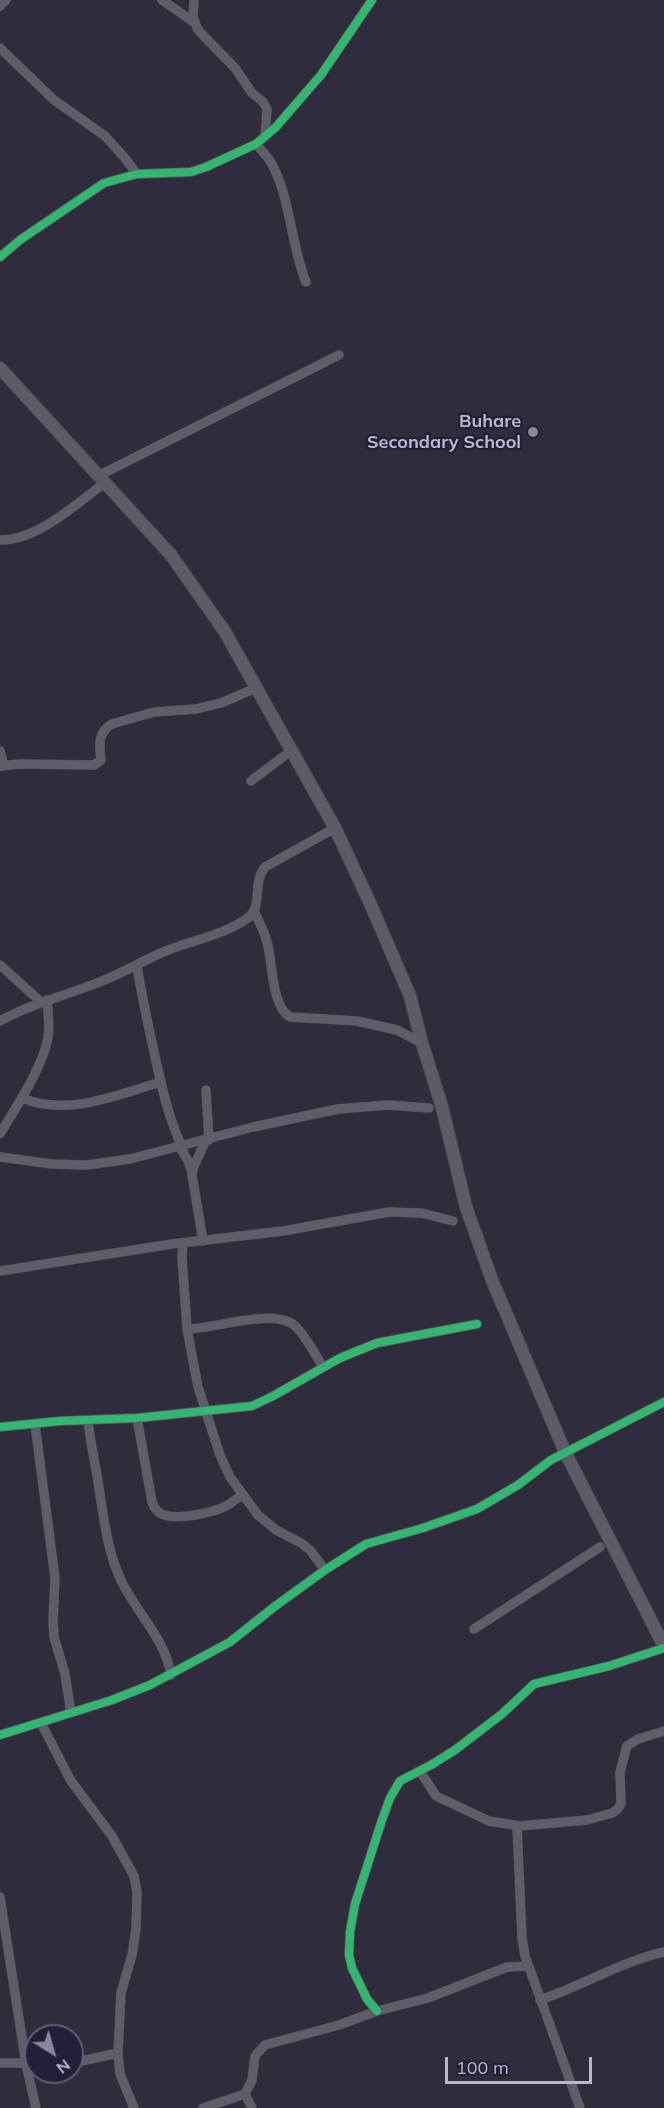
<!DOCTYPE html>
<html>
<head>
<meta charset="utf-8">
<style>
  body { margin:0 }
  #map { position:relative; width:664px; height:2108px; overflow:hidden; background:#2f2c3c; font-family:Mulish,sans-serif }
  canvas { display:block }
  .north { position:absolute; left:24px; top:2024px; width:60px; height:60px; box-sizing:border-box; background:#241e38; border:2px solid #615b74; border-radius:50%; rotate:143deg; font-size:16px; font-weight:700; line-height:24px; text-align:center; color:#bcb7cd }
  .north::after { content:''; display:block; margin:auto; width:21px; height:27px; background:#8b869a; clip-path:polygon(50% 0,100% 100%,50% 72%,0 100%) }
  .scale { position:absolute; left:445px; top:2057px; width:147px; height:27px; box-sizing:border-box; border:3px solid #bcb7cd; border-top:0; padding-left:8px; font-size:18px; line-height:21px; white-space:nowrap; color:#bcb7cd; -webkit-text-stroke:4px #241e38; paint-order:stroke }
</style>
</head>
<body>
<div id="map">
<canvas width="664" height="2108"></canvas>
<div class="north">N</div>
<div class="scale">100 m</div>
</div>
<script>
const ctx = document.querySelector('canvas').getContext('2d');
ctx.lineJoin = 'round';
function strokePath(path, color, width, dash) { ctx.strokeStyle = color; ctx.lineWidth = width; ctx.lineCap = dash ? 'butt' : 'round'; ctx.setLineDash(dash || []); ctx.stroke(path); }
function drawText(font, color, halo, rows, align = 'center') {
  ctx.font = font + ' Mulish,sans-serif'; ctx.lineWidth = 4.5; ctx.setLineDash([]); ctx.textBaseline = 'middle'; ctx.strokeStyle = halo; ctx.fillStyle = color; for (const [text, x, y, turn = 0] of rows) {
    ctx.save(); ctx.translate(x, y); ctx.rotate((+turn || 0) * Math.PI / 180); ctx.textAlign = isNaN(turn) ? turn : align; if (halo) ctx.strokeText(text, 0, 0); ctx.fillText(text, 0, 0); ctx.restore();
  }
}
const minor = new Path2D(`
  M 162,0 L 195,23
  M 194,0 L 193,17 L 198,30 L 235,68 L 252,93 L 263,102 L 267,109 L 265,137
  M 0,6 L 6,0
  M 0,48 L 54,100 L 105,136 L 124,157 L 137,174
  M 256,144 C 262,151 269,158 273,166 C 291,202 291,245 306,282
  M 0,257 L 20,240 L 104,183 L 137,174 L 191,172 L 206,167 L 256,144 L 276,127 L 321,75 L 372,0
  M 100,475 L 339,355
  M 0,540 C 37,541 77,503 106,482
  M 0,751 L 4,766
  M 0,766 L 20,764 L 94,765 L 101,760 C 99,745 98,732 112,724 L 154,712 L 196,709 L 221,703 L 256,688
  M 251,781 L 292,750
  M 254,911 C 259,921 264,931 267,942 C 273,962 271,1006 290,1017 L 357,1021 L 397,1030 L 422,1043
  M 0,965 L 41,1002
  M 137,965 C 141,994 148,1023 154,1052 C 161,1084 168,1117 182,1147
  M 0,1021 C 32,1003 68,995 102,981 C 125,972 146,959 168,950 C 192,941 229,933 249,917 C 263,905 252,883 265,867 L 335,828
  M 206,1090 L 209,1140
  M 22,1098 C 68,1117 115,1095 161,1082
  M 0,1134 C 16,1107 42,1069 48,1038 C 50,1025 48,1012 47,1000
  M 180,1147 L 188,1161 L 192,1172
  M 0,1157 L 52,1164 L 87,1165 L 130,1159 L 253,1127 L 338,1109 L 388,1105 L 429,1108
  M 203,1241 L 192,1175 L 194,1166 L 206,1140
  M 183,1243 L 182,1257 L 187,1329 L 198,1387 L 220,1455 L 230,1477 L 258,1515 L 276,1530 L 301,1543 L 310,1550 L 325,1570
  M 0,1271 L 172,1244 L 283,1231 L 389,1212 L 422,1213 L 453,1221
  M 187,1329 C 214,1329 272,1308 294,1325 C 304,1333 316,1356 323,1367
  M 137,1418 L 152,1502 C 154,1508 158,1513 164,1515 C 179,1520 212,1513 226,1506 C 232,1503 237,1498 242,1495
  M 88,1420 C 90,1443 96,1465 99,1488 C 104,1519 107,1549 120,1578 C 135,1612 165,1637 171,1675
  M 35,1424 L 55,1578 L 53,1621 L 54,1637 L 65,1674 L 71,1713
  M 0,1427 L 60,1421 L 137,1418 L 252,1406 L 273,1396 L 340,1358 L 377,1343 L 477,1324
  M 474,1629 L 600,1547
  M 41,1723 L 71,1781 L 112,1836 L 134,1876 L 137,1892 L 136,1929 L 132,1955 L 121,1993 L 118,2053 L 120,2074 L 134,2108
  M 0,1735 L 112,1700 L 150,1685 L 230,1642 L 274,1607 L 325,1570 L 366,1544 L 423,1528 L 477,1509 L 518,1485 L 551,1460 L 664,1402
  M 420,1771 L 436,1796 L 489,1821 L 520,1826 L 587,1820 L 612,1813 L 618,1809 L 621,1803 L 620,1772 L 627,1746 L 638,1739 L 664,1731
  M 517,1826 L 522,1938 L 525,1956 L 580,2108
  M 0,1897 L 26,2064 L 36,2108
  M 540,2000 C 582,1986 620,1962 664,1952
  M 377,2011 L 367,1999 L 352,1968 L 349,1955 L 350,1932 L 355,1904 L 382,1820 L 390,1798 L 400,1781 L 431,1765 L 455,1750 L 502,1714 L 534,1684 L 609,1666 L 664,1648
  M 0,2063 L 21,2063 L 36,2066
  M 72,2063 L 118,2053
  M 245,2094 L 252,2108
  M 203,2108 L 245,2094 L 252,2080 L 255,2056 L 265,2045 L 339,2025 L 377,2011 L 428,1998 L 507,1967 L 528,1966`);
const secondary = new Path2D(`
  M 0,368 L 171,555 L 225,632 L 335,828 L 370,903 L 410,996 L 422,1043 L 442,1107 L 466,1207 L 492,1280 L 565,1452 L 664,1646`);
const cycleway = new Path2D(`
  M 0,257 L 20,240 L 104,183 L 137,174 L 191,172 L 206,167 L 256,144 L 276,127 L 321,75 L 372,0
  M 0,1427 L 60,1421 L 137,1418 L 252,1406 L 273,1396 L 340,1358 L 377,1343 L 477,1324
  M 0,1735 L 112,1700 L 150,1685 L 230,1642 L 274,1607 L 325,1570 L 366,1544 L 423,1528 L 477,1509 L 518,1485 L 551,1460 L 664,1402
  M 377,2011 L 367,1999 L 352,1968 L 349,1955 L 350,1932 L 355,1904 L 382,1820 L 390,1798 L 400,1781 L 431,1765 L 455,1750 L 502,1714 L 534,1684 L 609,1666 L 664,1648`);
const markers = [
  [533,432,6,"#8b869a"]
];
const poiNames = [
  ["Buhare",521,422],
  ["Secondary School",521,443]
];
strokePath(minor, '#4a4753', 10);
strokePath(secondary, '#4a4756', 14);
strokePath(minor, '#605d6a', 9);
strokePath(secondary, '#5e5b68', 12);
strokePath(cycleway, '#33b770', 8);
for (const [x, y, r, color] of markers) { const dot = new Path2D(); dot.arc(x, y, r, 0, 2 * Math.PI); ctx.fillStyle = color; ctx.fill(dot); strokePath(dot, '#241e38', 2); }
drawText('bold 18px', '#bcb7cd', '#241e38', poiNames, 'right');
</script>
</body>
</html>
